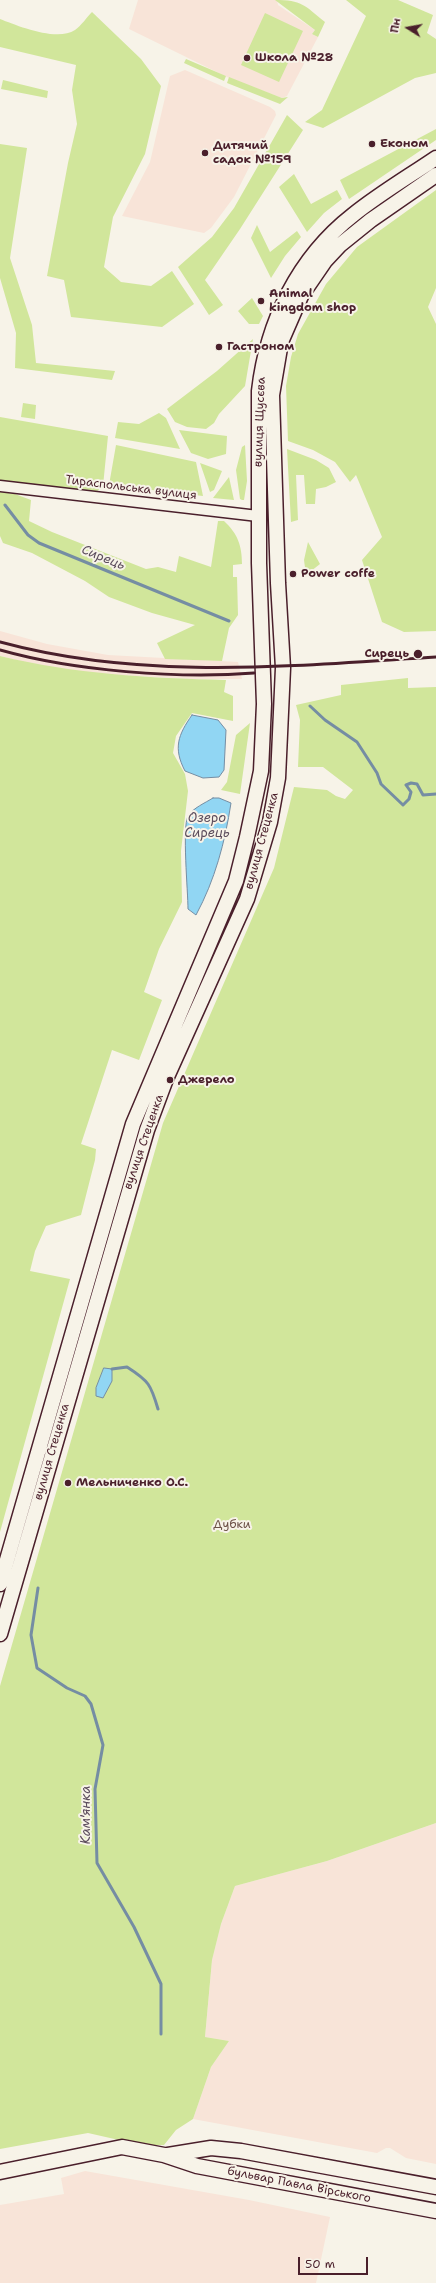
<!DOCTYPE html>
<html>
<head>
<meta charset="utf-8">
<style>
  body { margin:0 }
  #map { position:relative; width:436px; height:2283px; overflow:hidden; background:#f7f3e8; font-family:"Shantell Sans",sans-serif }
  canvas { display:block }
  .north { position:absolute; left:388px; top:8px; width:40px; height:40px; -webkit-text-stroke:3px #f7f3e8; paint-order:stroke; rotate:281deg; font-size:11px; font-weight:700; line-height:16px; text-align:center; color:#4a1f2b }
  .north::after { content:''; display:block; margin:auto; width:14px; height:18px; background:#4a1f2b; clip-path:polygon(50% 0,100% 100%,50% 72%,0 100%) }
  .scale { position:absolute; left:298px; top:2257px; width:70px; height:18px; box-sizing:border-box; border:2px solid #4a1f2b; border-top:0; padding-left:5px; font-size:12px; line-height:14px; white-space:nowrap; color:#4a1f2b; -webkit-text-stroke:3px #f7f3e8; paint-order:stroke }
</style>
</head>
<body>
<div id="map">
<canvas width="436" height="2283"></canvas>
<div class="north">Пн</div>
<div class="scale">50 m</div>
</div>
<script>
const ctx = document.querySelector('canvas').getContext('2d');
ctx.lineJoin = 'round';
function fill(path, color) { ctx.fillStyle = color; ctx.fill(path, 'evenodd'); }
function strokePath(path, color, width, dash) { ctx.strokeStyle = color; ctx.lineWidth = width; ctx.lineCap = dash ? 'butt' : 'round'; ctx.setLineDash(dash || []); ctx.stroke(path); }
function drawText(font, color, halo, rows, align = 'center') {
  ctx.font = font + ' "Shantell Sans",sans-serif'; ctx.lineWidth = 4; ctx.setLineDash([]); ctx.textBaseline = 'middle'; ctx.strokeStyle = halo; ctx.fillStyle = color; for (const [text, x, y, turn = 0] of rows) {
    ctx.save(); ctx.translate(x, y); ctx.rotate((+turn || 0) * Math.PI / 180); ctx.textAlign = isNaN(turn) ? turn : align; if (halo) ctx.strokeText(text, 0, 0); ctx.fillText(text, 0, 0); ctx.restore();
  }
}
const built = new Path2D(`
  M 138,0 L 277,0 L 278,5 L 315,30 L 312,34 L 318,37 L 287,96 L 282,98 L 231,79 L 129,29 Z
  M 185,70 L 270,107 L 275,111 L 276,115 L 234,197 L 211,228 L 204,233 L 122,216 L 150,162 L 170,76 Z
  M 0,631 L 47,644 L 108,655 L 238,662 L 242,679 L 191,679 L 97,674 L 39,666 L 0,656 Z
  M 436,1823 L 436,2164 L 406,2158 L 390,2148 L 386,2148 L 377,2153 L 193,2119 L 211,2067 L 229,2041 L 205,2037 L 212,1960 L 221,1924 L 235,1886 L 327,1861 Z
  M 85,2171 L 249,2200 L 330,2217 L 316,2283 L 0,2283 L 0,2205 L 64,2194 L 61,2178 Z`);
const green = new Path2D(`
  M 275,0 C 302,0 304,5 325,22 L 318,37 L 312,34 L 315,30 Z
  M 346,0 L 398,0 L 433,15 L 427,33 L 436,39 L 436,73 L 415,78 L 323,128 L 305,122 L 322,110 L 366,16 Z
  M 92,12 L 141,59 L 161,86 L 145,154 L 113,217 L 104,267 L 121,282 L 151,286 L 172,271 L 194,304 L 162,327 L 71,317 L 64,280 L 47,276 L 68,163 L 77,124 L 72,90 L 76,65 L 0,47 L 0,19 C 18,26 57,42 75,30 C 81,26 87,17 92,12 Z
  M 265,13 L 303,31 L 279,82 L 241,65 Z
  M 186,59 L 226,76 L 224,81 L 184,63 Z
  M 229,77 L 282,98 L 288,97 L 280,104 L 227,83 Z
  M 3,80 L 48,91 L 47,98 L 1,89 Z
  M 287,115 L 303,130 L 240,229 L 205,280 L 223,305 L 209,315 L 178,267 L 212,237 L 234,208 Z
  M 436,129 L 436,140 L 349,199 L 340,180 Z
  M 0,144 L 27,148 L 10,258 L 32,325 L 36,363 L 115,371 L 112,380 L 15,368 L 16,333 L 0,278 Z
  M 294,174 L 311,204 L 337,190 L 342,199 L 324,213 L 307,232 L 279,187 Z
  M 436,190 L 436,288 L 428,307 L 436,324 L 436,631 L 404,632 L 382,622 L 362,560 L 382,537 L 356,475 L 350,482 L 335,462 L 313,450 L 288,441 L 286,386 L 291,357 L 298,334 L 326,284 L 357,247 Z
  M 257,225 L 270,252 L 297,231 L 301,237 L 285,256 L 271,278 L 251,238 Z
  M 252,298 L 263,316 L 259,324 L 249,324 L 238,311 Z
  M 253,339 L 245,386 L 219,414 L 214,423 L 206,429 L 187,427 L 175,422 L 167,409 L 217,371 Z
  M 23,403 L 36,405 L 35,419 L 21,417 Z
  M 159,413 L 166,418 L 180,449 L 115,438 L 118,422 L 139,424 Z
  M 0,417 L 108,436 L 103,486 L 95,493 L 0,480 Z
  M 179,430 L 227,436 L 226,454 L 208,459 L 191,453 Z
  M 116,445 L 196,462 L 203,496 L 109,485 Z
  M 245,445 L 247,481 L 244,500 L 242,500 L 240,499 L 236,470 L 242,447 Z
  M 287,449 L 316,460 L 329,468 L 336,482 L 326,487 L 316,489 L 315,504 L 306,504 L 304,475 L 296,475 L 298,520 L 291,522 Z
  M 200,463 L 222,471 L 214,490 L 210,492 Z
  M 229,477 L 234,500 L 213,498 Z
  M 0,492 L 15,494 L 31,500 L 29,521 L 52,532 L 146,569 L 158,567 L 176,572 L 179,556 L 211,567 L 218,521 L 224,521 C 238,534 242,546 242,564 L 233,565 L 233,577 L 237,577 L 238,615 L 229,628 L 222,661 L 165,659 L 157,643 L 195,625 L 152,613 L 109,597 L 85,581 L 32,553 L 3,543 L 0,536 Z
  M 308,542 L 320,564 L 306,575 L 304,560 Z
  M 0,656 C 74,674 149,678 226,680 L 224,692 L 233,696 L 233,721 L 192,713 L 176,736 L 173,753 L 185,774 L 188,791 L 181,851 L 182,902 L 159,949 L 144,992 L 162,1000 L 139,1060 L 112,1050 L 81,1144 L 96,1149 L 95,1160 L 81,1215 L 46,1226 L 35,1251 L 30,1271 L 70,1279 L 0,1532 Z
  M 408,678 L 408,688 L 436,687 L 436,1823 L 327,1861 L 235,1886 L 221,1924 L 212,1960 L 205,2037 L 229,2041 L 211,2067 L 193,2119 L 176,2130 L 164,2145 L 141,2145 L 88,2133 L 0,2149 L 0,1686 L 163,1123 L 274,868 L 294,787 L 327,790 L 336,796 L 345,799 L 353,790 L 323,767 L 298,767 L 300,720 L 296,705 L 341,695 L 341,685 Z
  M 250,723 L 240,794 L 221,790 L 227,782 L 236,735 Z`);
const water = new Path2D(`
  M 192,715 L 218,720 L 226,730 L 224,770 L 219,777 L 203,778 L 185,771 C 173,748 178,735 192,715 Z
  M 213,798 L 219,798 L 231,803 C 225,842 215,880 196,915 L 188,909 C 188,892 182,827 188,816 C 193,808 205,803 213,798 Z
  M 104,1368 L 112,1369 L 112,1381 L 103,1398 L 96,1396 L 96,1388 Z`);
const stream = new Path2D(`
  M 5,505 L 28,535 L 39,543 L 229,621
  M 310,706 L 325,720 L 357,742 L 377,773 L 381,784 L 403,805 L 409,799 L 411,792 L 406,785 L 411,783 L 417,784 L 423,795 L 436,794
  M 112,1369 L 127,1367 C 149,1381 151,1385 158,1409
  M 38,1588 L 31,1635 L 37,1668 L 67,1688 L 85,1696 L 91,1704 L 103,1745 L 95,1789 L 97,1863 L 134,1927 L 161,1984 L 161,2034`);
const street = new Path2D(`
  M 0,486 L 258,516`);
const secondary = new Path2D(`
  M 0,1584 L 133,1124 L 236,881 L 247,837 L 261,771 L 264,704 L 259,563 L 259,391 C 267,322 298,258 353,215 C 379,194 408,177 436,158
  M 0,1634 L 147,1130 L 166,1079 L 247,899 L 270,822 L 278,778 L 283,668 L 278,583 L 272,395 L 281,342 L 301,296 L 325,261 L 340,245 L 371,220 L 436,175
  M 168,2155 L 211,2148 L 241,2151 L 436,2187
  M 0,2172 L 122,2147 L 164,2155 L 197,2166 L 436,2211`);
const rail = new Path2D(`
  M 0,642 C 143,681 291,666 436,657
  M 0,650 C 74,671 178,679 254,673`);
const markers = [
  [247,58,4,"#4a1f2b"],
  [372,144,4,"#4a1f2b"],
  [205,153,4,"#4a1f2b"],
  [261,301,4,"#4a1f2b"],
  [219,347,4,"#4a1f2b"],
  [293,574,4,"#4a1f2b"],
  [418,654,5,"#4a1f2b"],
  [170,1080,4,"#4a1f2b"],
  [68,1483,4,"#4a1f2b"]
];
const poiNames = [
  ["Школа №28",255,58],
  ["Економ",380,144],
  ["Дитячий",213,146],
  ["садок №159",213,160],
  ["Animal",269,294],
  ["kingdom shop",269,308],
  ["Гастроном",227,347],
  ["Power coffe",301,574],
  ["Сирець",409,654,"right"],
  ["Джерело",178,1080],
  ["Мельниченко О.С.",76,1483]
];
const streetNames = [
  ["вулиця Щусєва",260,422,-88],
  ["Тираспольська вулиця",131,488,7],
  ["вулиця Стеценка",262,841,-75],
  ["вулиця Стеценка",144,1142,-71],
  ["вулиця Стеценка",52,1452,-74],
  ["бульвар Павла Вірського",299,2185,11]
];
const parkNames = [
  ["Дубки",232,1525]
];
const waterNames = [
  ["Сирець",103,558,22],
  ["Озеро",207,819],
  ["Сирець",207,834],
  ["Кам'янка",87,1815,-90]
];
fill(built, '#f8e4d8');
fill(green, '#d1e69b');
fill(water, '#91d6f3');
strokePath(water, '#758da3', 1);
strokePath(stream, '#758da3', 3);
strokePath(street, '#4a1f2b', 13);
strokePath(secondary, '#4a1f2b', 17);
strokePath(street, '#f7f3e8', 10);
strokePath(secondary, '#f7f3e8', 14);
strokePath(rail, '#4a1f2b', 3);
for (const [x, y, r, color] of markers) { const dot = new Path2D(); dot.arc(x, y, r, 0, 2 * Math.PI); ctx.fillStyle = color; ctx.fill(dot); strokePath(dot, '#f7f3e8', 1.5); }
drawText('bold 12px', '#4a1f2b', '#f7f3e8', poiNames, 'left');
drawText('12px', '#4a1f2b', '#f7f3e8', streetNames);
drawText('12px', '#6c5147', '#f7f3e8', parkNames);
drawText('italic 13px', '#5c4d5d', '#f7f3e8', waterNames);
</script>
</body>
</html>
